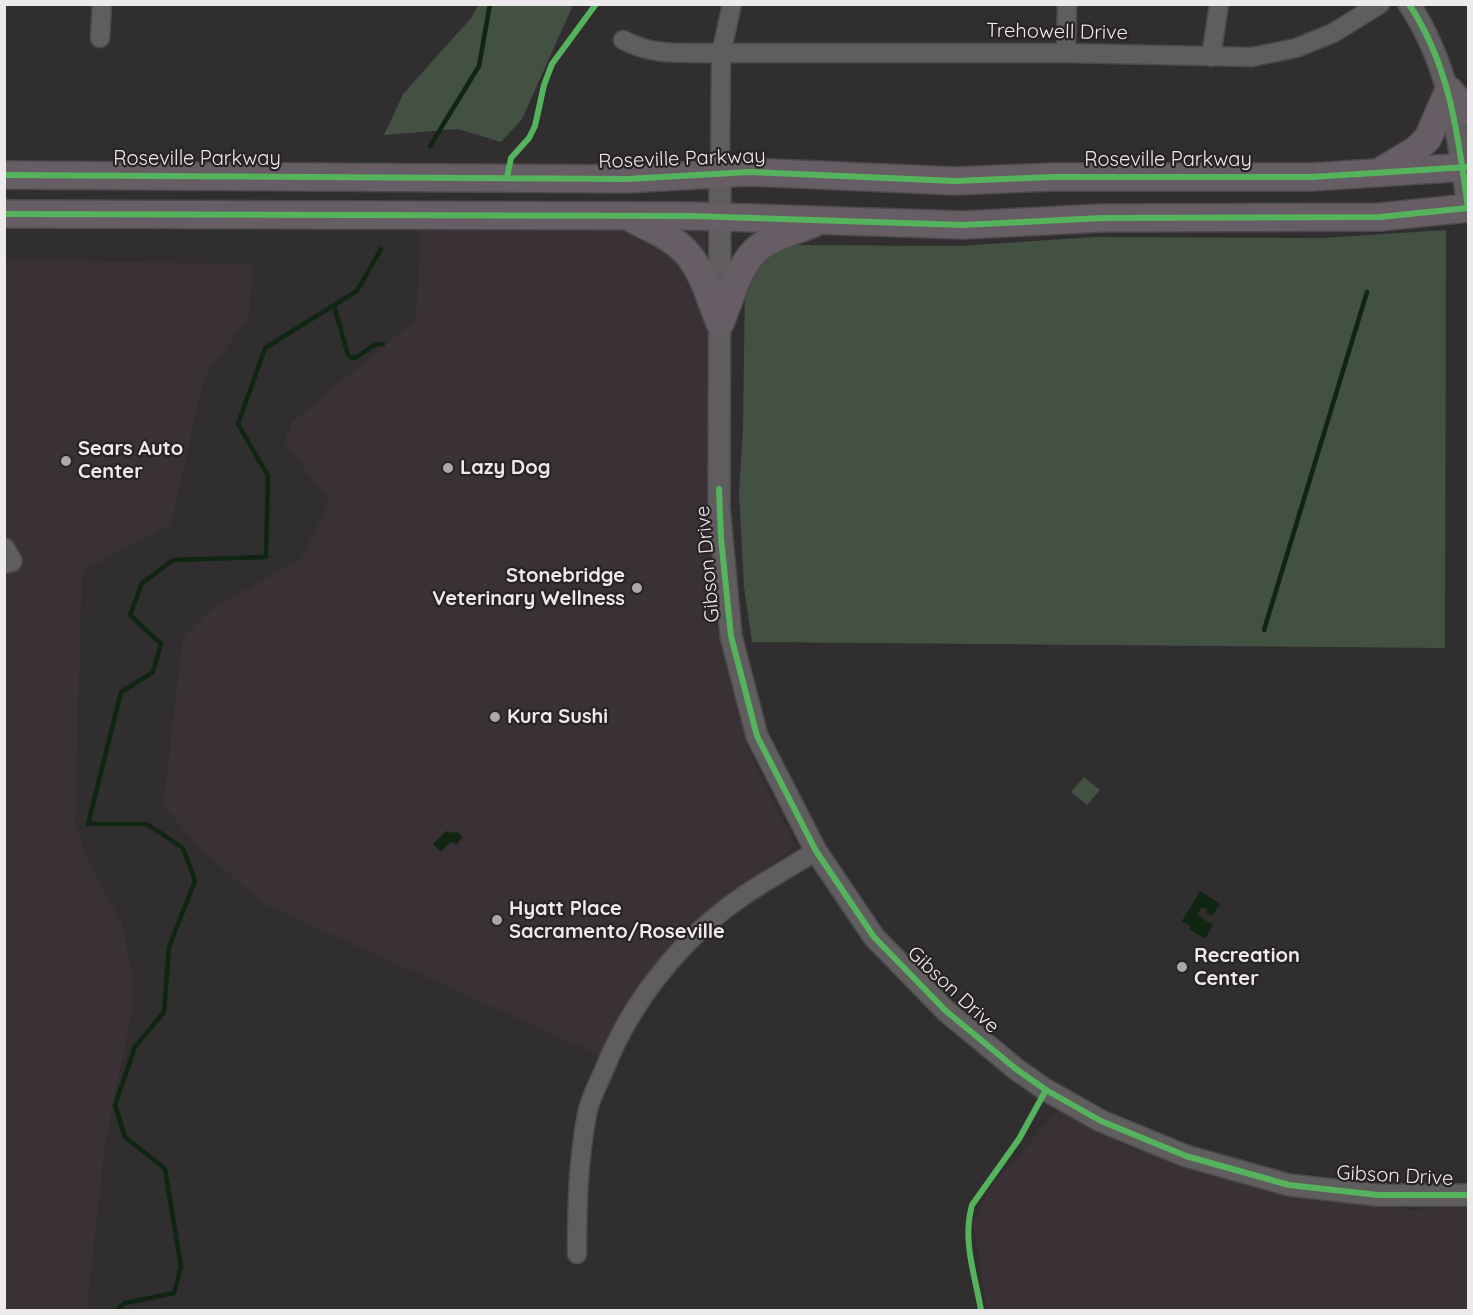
<!DOCTYPE html>
<html>
<head>
<meta charset="utf-8">
<style>
  body { margin:0 }
  #map { position:relative; width:1473px; height:1315px; overflow:hidden; background:#302e2f; font-family:Quicksand,sans-serif }
  canvas { display:block }
  .frame { position:absolute; inset:0; border:6px solid #edeaec; pointer-events:none }
</style>
</head>
<body>
<div id="map">
<canvas width="1473" height="1315"></canvas>
<div class="frame"></div>
</div>
<script>
const ctx = document.querySelector('canvas').getContext('2d');
ctx.lineJoin = 'round';
function fill(path, color) { ctx.fillStyle = color; ctx.fill(path, 'evenodd'); }
function strokePath(path, color, width, dash) { ctx.strokeStyle = color; ctx.lineWidth = width; ctx.lineCap = dash ? 'butt' : 'round'; ctx.setLineDash(dash || []); ctx.stroke(path); }
function drawText(font, color, halo, rows, align = 'center') {
  ctx.font = font + ' Quicksand,sans-serif'; ctx.lineWidth = 4.5; ctx.setLineDash([]); ctx.textBaseline = 'middle'; ctx.strokeStyle = halo; ctx.fillStyle = color; for (const [text, x, y, turn = 0] of rows) {
    ctx.save(); ctx.translate(x, y); ctx.rotate((+turn || 0) * Math.PI / 180); ctx.textAlign = isNaN(turn) ? turn : align; if (halo) ctx.strokeText(text, 0, 0); ctx.fillText(text, 0, 0); ctx.restore();
  }
}
const built = new Path2D(`
  M 705,217 L 712,608 L 749,751 L 795,845 L 672,944 L 599,1055 L 262,903 L 199,847 L 163,805 L 183,637 L 214,607 L 301,559 L 329,502 L 284,441 L 292,422 L 416,319 L 421,228 Z
  M 5,260 L 253,264 L 249,317 L 204,377 L 171,524 L 82,571 L 75,823 L 89,864 L 122,922 L 133,980 L 132,1012 L 105,1145 L 87,1310 L 5,1310 Z
  M 1060,1108 L 1215,1173 L 1411,1210 L 1468,1205 L 1468,1310 L 987,1310 L 973,1222 L 990,1188 Z`);
const green = new Path2D(`
  M 478,5 L 573,5 L 522,119 L 501,142 L 458,129 L 384,135 L 403,94 L 472,17 Z
  M 1446,230 L 1445,648 L 752,642 L 744,587 L 739,492 L 743,429 L 745,281 L 756,260 L 788,245 L 960,246 L 1093,237 L 1323,238 Z
  M 1084,777 L 1100,790 L 1087,805 L 1071,792 Z`);
const water = new Path2D(`
  M 446,831 L 451,833 L 456,831 L 463,837 L 456,845 L 453,842 L 449,843 L 441,852 L 433,844 Z
  M 1200,891 L 1220,904 L 1212,916 L 1206,913 L 1208,910 L 1202,907 L 1197,915 L 1213,925 L 1205,939 L 1189,929 L 1191,926 L 1182,921 Z`);
const stream = new Path2D(`
  M 430,146 L 479,66 L 490,4
  M 334,306 L 348,355 L 353,358 C 365,355 370,343 383,344
  M 1264,630 L 1367,292
  M 117,1310 L 125,1303 L 174,1293 L 181,1267 L 165,1169 L 125,1137 L 115,1105 L 135,1047 L 164,1012 L 169,947 L 195,881 L 183,848 L 147,824 L 88,824 L 121,692 L 153,672 L 161,644 L 130,615 L 142,583 L 173,560 L 266,557 L 268,476 L 238,424 L 265,348 L 357,291 L 381,249`);
const minor = new Path2D(`
  M 100,38 L 102,4
  M 623,40 C 648,53 668,53 696,53 L 1066,53 L 1252,57 L 1296,48 L 1333,33 L 1380,4
  M 1066,53 L 1067,4
  M 1211,57 L 1219,4
  M 720,173 L 721,54 L 732,4
  M 577,1254 C 577,1207 578,1161 587,1114 C 590,1098 599,1082 605,1068 C 632,1000 683,937 743,896 C 767,880 792,866 816,851`);
const tertiary = new Path2D(`
  M 1409,4 C 1451,68 1458,136 1468,208
  M 720,173 L 719,506 L 731,636 L 757,736 L 816,851 L 874,937 L 946,1011 L 1016,1069 L 1046,1090 L 1101,1121 L 1186,1156 L 1289,1185 L 1378,1195 L 1468,1195
  M 4,549 L 11,561 L 4,562`);
const primary = new Path2D(`
  M 1381,171 L 1416,150 L 1428,138 L 1449,90 L 1468,112
  M 4,175 L 627,179 L 750,172 L 955,181 L 1052,177 L 1312,177 L 1468,167
  M 4,214 L 692,216 L 963,225 L 1103,218 L 1380,217 L 1468,208
  M 629,217 C 647,227 671,236 685,251 C 703,270 710,299 720,323
  M 720,323 C 730,300 737,269 755,251 C 769,237 796,231 814,223`);
const cycleway = new Path2D(`
  M 1409,4 C 1451,68 1458,136 1468,208
  M 4,175 L 627,179 L 750,172 L 955,181 L 1052,177 L 1312,177 L 1468,167
  M 507,177 L 511,158 L 529,138 L 535,126 L 544,85 L 552,64 L 596,4
  M 4,214 L 692,216 L 963,225 L 1103,218 L 1380,217 L 1468,208
  M 719,489 L 721,538 L 731,636 L 757,736 L 816,851 L 874,937 L 946,1011 L 1016,1069 L 1046,1090 L 1101,1121 L 1186,1156 L 1289,1185 L 1378,1195 L 1468,1195
  M 981,1310 C 975,1275 962,1241 972,1205 L 1019,1139 L 1046,1090`);
const markers = [
  [66,461,6,"#aba8aa"],
  [448,468,6,"#aba8aa"],
  [637,588,6,"#aba8aa"],
  [495,717,6,"#aba8aa"],
  [497,920,6,"#aba8aa"],
  [1182,967,6,"#aba8aa"]
];
const streetNames = [
  ["Trehowell Drive",1057,32,1],
  ["Roseville Parkway",197,159],
  ["Roseville Parkway",682,159,-2],
  ["Roseville Parkway",1168,160],
  ["Gibson Drive",708,564,-95],
  ["Gibson Drive",953,990,43],
  ["Gibson Drive",1395,1176,3]
];
const poiNames = [
  ["Sears Auto",78,449],
  ["Center",78,472],
  ["Lazy Dog",460,468],
  ["Stonebridge",625,576,"right"],
  ["Veterinary Wellness",625,599,"right"],
  ["Kura Sushi",507,717],
  ["Hyatt Place",509,909],
  ["Sacramento/Roseville",509,932],
  ["Recreation",1194,956],
  ["Center",1194,979]
];
fill(built, '#3a3137');
fill(green, '#435143');
fill(water, '#102512');
strokePath(stream, '#102512', 4.5);
strokePath(minor, '#4b494a', 21);
strokePath(tertiary, '#4b494a', 24);
strokePath(primary, '#4b494a', 30);
strokePath(minor, '#5f5d5e', 18);
strokePath(tertiary, '#5f5d5e', 21);
strokePath(primary, '#665e64', 27);
strokePath(cycleway, '#56b35d', 6);
for (const [x, y, r, color] of markers) { const dot = new Path2D(); dot.arc(x, y, r, 0, 2 * Math.PI); ctx.fillStyle = color; ctx.fill(dot); strokePath(dot, '#272326', 2); }
drawText('20px', '#edeaec', '#272326', streetNames);
drawText('bold 20px', '#edeaec', '#272326', poiNames, 'left');
</script>
</body>
</html>
